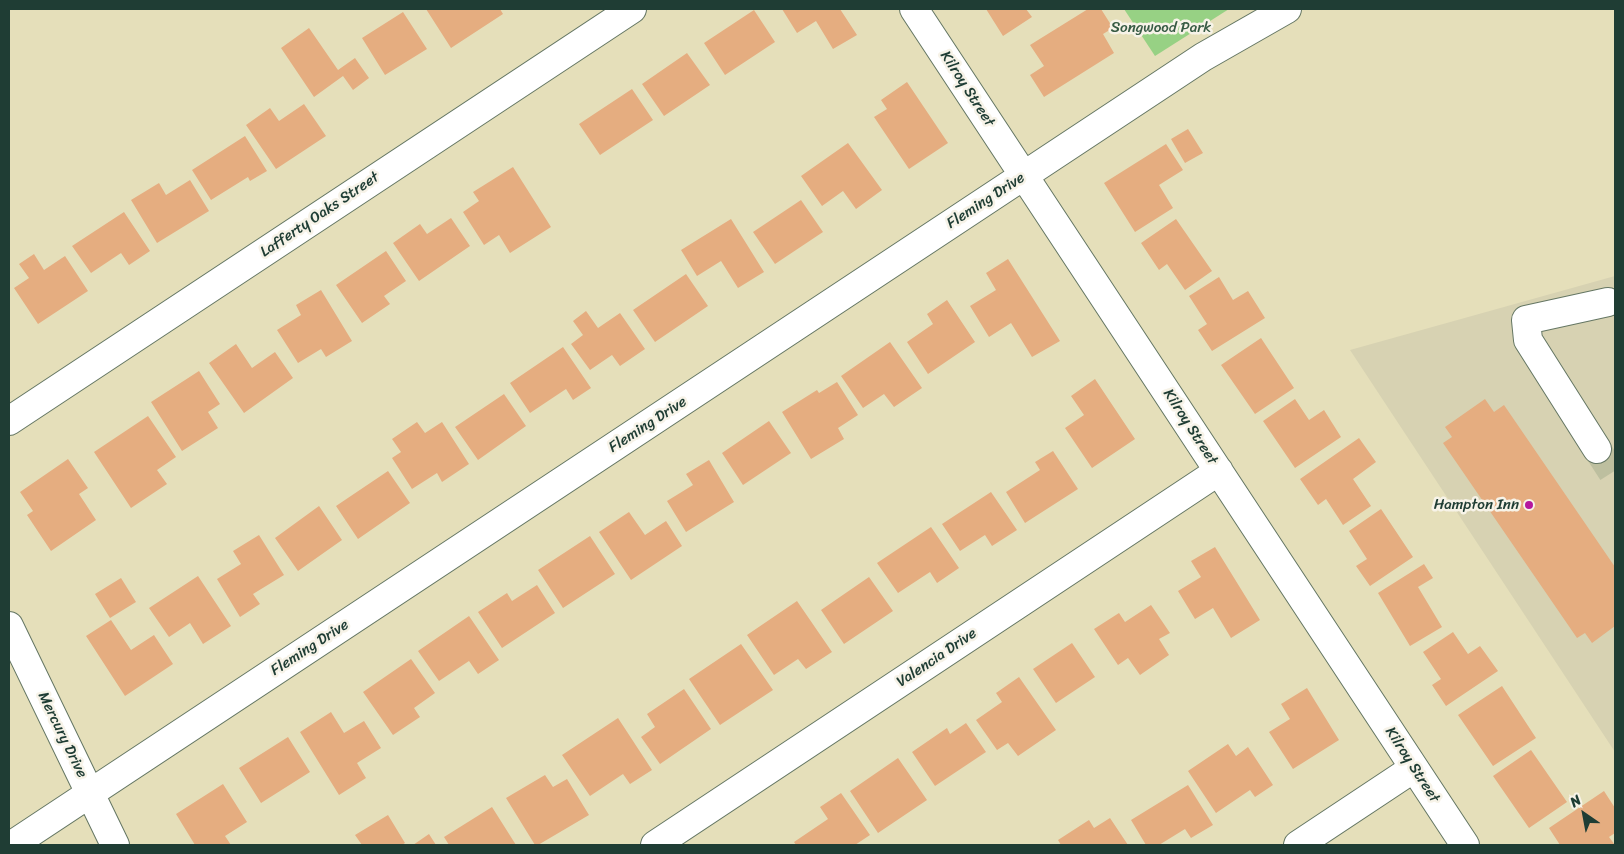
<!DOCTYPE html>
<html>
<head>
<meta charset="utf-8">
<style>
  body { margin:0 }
  #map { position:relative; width:1624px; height:854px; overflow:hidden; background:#e5dfba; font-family:Sriracha,sans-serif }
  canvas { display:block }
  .frame { position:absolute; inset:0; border:10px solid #1f3d34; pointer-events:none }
  .north { position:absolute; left:1559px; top:789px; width:50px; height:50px; -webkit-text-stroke:4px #f7f3e8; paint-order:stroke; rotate:327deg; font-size:14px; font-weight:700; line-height:20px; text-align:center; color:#1f3d34 }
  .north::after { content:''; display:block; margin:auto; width:18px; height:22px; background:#1f3d34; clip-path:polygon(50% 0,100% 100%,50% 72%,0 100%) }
</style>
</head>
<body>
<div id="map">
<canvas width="1624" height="854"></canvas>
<div class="frame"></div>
<div class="north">N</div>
</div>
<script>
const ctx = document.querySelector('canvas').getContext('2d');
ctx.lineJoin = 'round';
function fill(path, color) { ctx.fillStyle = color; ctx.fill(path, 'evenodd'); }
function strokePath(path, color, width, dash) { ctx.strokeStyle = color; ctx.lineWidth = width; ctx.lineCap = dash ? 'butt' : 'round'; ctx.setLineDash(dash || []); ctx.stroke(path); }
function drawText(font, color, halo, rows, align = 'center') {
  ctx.font = font + ' Sriracha,sans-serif'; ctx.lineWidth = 5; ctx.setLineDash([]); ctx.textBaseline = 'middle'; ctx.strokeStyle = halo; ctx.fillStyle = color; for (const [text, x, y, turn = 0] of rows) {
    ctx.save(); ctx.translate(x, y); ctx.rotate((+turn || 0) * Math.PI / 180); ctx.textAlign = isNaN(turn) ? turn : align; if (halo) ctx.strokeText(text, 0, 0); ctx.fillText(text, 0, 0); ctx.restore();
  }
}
const built = new Path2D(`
  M 1615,276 L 1615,752 L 1350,350 Z`);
const green = new Path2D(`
  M 1124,9 L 1229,9 L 1155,56 Z`);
const building = new Path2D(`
  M 426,9 L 500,9 L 503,14 L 451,48 Z
  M 782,9 L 840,9 L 857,35 L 833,49 L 816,21 L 797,33 Z
  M 986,9 L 1026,9 L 1032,17 L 1003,36 Z
  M 1088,9 L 1101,9 L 1113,28 L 1103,34 L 1114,53 L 1044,97 L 1030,75 L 1044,66 L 1030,45 Z
  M 754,10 L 775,42 L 725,75 L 704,43 Z
  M 403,12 L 427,49 L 385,75 L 362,38 Z
  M 309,28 L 338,70 L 355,58 L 369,78 L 353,90 L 343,76 L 314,97 L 281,48 Z
  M 687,53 L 710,85 L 664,116 L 642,84 Z
  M 907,82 L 948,143 L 909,169 L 874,117 L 887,109 L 881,100 Z
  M 632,89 L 653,120 L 600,155 L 579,124 Z
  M 304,104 L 326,136 L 276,169 L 246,125 L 270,108 L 279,121 Z
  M 1188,129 L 1203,153 L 1185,163 L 1171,139 Z
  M 245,136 L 267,171 L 250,181 L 248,177 L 211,200 L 192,170 Z
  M 848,143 L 882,190 L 856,209 L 843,191 L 822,206 L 801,176 Z
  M 1166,144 L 1183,170 L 1159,185 L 1173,208 L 1135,232 L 1104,183 Z
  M 513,167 L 551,227 L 510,253 L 499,235 L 484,245 L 463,212 L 479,201 L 473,192 Z
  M 190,180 L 209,211 L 157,243 L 131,200 L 159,183 L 166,195 Z
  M 801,200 L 823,232 L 775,264 L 753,232 Z
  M 124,212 L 150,251 L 129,265 L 121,253 L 91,273 L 72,246 Z
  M 451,218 L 470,246 L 419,281 L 393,243 L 420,224 L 427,234 Z
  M 731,219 L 764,272 L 738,288 L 721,261 L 697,276 L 681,250 Z
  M 1176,219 L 1212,271 L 1185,290 L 1167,264 L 1159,270 L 1141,243 Z
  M 386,251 L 406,281 L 384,296 L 390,304 L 362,323 L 336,285 Z
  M 34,254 L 44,270 L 65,256 L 88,291 L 38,324 L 14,288 L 29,278 L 19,264 Z
  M 1008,259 L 1060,341 L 1032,357 L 1011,323 L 989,337 L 970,306 L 996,290 L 986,273 Z
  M 686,274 L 708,306 L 655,342 L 633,310 Z
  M 1219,277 L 1233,300 L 1248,291 L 1265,318 L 1212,351 L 1198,330 L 1207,324 L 1189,296 Z
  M 321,290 L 352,341 L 326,357 L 321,349 L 298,363 L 277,330 L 301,315 L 296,305 Z
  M 947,300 L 975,342 L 928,374 L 907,342 L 933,324 L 927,314 Z
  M 586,311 L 598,328 L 620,313 L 645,349 L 620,366 L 612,355 L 590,370 L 571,344 L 583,335 L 573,321 Z
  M 1261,338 L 1294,388 L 1255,414 L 1221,365 Z
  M 890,342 L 922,388 L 894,407 L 884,394 L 863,408 L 841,376 Z
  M 236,344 L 252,368 L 275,352 L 293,378 L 244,413 L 209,363 Z
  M 563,347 L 591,388 L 573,400 L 566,389 L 530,413 L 510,383 Z
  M 199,371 L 220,404 L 208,412 L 218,428 L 182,451 L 151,402 Z
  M 1095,379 L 1135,439 L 1092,468 L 1065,428 L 1084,415 L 1071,396 Z
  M 837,382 L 858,415 L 838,428 L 844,439 L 811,459 L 782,412 L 817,390 L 819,393 Z
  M 504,394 L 526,426 L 478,460 L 455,427 Z
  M 1295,399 L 1309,420 L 1324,410 L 1341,437 L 1295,468 L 1263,421 Z
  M 1485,399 L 1494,412 L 1504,405 L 1615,567 L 1615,626 L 1592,643 L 1585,633 L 1577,638 L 1443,443 L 1452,437 L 1445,427 Z
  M 148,416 L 176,457 L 157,470 L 167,484 L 131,508 L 94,452 Z
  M 769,421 L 791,453 L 743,485 L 722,453 Z
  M 417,422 L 425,433 L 442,422 L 469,464 L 442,482 L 437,473 L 412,489 L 392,458 L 401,452 L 392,439 Z
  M 1359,438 L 1376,462 L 1353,479 L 1371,506 L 1343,525 L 1326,499 L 1318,505 L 1300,479 Z
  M 1053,451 L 1078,489 L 1025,523 L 1006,492 L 1040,470 L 1035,462 Z
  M 68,459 L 88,488 L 79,494 L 96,520 L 51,551 L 27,515 L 33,511 L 20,492 Z
  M 709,460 L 734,502 L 686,532 L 667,501 L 693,485 L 686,474 Z
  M 388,471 L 410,503 L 358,539 L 336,506 Z
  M 991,492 L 1017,530 L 992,546 L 985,535 L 960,551 L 942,524 Z
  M 319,506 L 342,540 L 298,571 L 275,538 Z
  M 1381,509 L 1413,557 L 1370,586 L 1356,566 L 1367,559 L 1349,531 Z
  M 629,512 L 645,535 L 666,521 L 682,546 L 631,580 L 599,532 Z
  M 931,527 L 959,568 L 937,583 L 930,572 L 898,593 L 877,563 Z
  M 259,535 L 284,575 L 253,594 L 260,604 L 240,617 L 217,579 L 241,564 L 233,551 Z
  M 590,536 L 615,574 L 563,608 L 538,570 Z
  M 1215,547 L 1260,620 L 1231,638 L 1213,608 L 1195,619 L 1178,591 L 1201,577 L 1191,561 Z
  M 1424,564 L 1433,578 L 1418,587 L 1442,627 L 1410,646 L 1378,593 Z
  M 198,576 L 231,626 L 203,644 L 190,623 L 169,637 L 149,608 Z
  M 869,577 L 893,611 L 844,644 L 821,610 Z
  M 121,578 L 136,602 L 110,618 L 95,594 Z
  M 537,585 L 555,613 L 502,648 L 478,612 L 507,593 L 512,601 Z
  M 797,601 L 832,652 L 806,669 L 798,659 L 774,675 L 747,635 Z
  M 1151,605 L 1170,633 L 1159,639 L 1169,655 L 1140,675 L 1128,658 L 1118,665 L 1094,629 L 1119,613 L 1125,622 Z
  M 469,616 L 499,660 L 478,674 L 469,661 L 439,681 L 418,651 Z
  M 111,620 L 131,650 L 154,635 L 173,664 L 125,696 L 86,636 Z
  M 1453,632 L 1468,654 L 1480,646 L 1498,671 L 1446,706 L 1432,685 L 1441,679 L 1423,652 Z
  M 1072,643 L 1095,677 L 1056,703 L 1033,669 Z
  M 741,644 L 773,690 L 720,725 L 689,679 Z
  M 411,659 L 435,693 L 414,708 L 420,717 L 393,735 L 363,692 Z
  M 1019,677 L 1056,730 L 1018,756 L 1008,743 L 997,750 L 976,720 L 1002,702 L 996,693 Z
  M 1502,686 L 1536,738 L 1493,766 L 1458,715 Z
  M 1307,688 L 1339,740 L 1293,769 L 1269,732 L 1290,719 L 1281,704 Z
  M 684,689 L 711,729 L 660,764 L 641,737 L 655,727 L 647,714 Z
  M 331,712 L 344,733 L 364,721 L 381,748 L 357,763 L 366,778 L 339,795 L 300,732 Z
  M 618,718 L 652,770 L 630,784 L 623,774 L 590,796 L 562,755 Z
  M 966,723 L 986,752 L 935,786 L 912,752 L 947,728 L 950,734 Z
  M 288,737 L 310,772 L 261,803 L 239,768 Z
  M 1228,744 L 1236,756 L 1248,747 L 1273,785 L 1255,797 L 1250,790 L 1216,813 L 1188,771 Z
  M 1531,750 L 1567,802 L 1529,828 L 1493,776 Z
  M 898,758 L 927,800 L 878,833 L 850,791 Z
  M 545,775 L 553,787 L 567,779 L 589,815 L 538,845 L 535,845 L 506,798 Z
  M 223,784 L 247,822 L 225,836 L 231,845 L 195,845 L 176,814 Z
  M 1188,785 L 1213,825 L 1191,838 L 1185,829 L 1159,845 L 1146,845 L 1131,820 Z
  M 1604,791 L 1615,808 L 1615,833 L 1609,837 L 1615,845 L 1560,845 L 1549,828 Z
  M 841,793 L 870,835 L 855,845 L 796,845 L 794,842 L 828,819 L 820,807 Z
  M 492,807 L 516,845 L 449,845 L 444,837 Z
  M 388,815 L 405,843 L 402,845 L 362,845 L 355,835 Z
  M 1110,818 L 1128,845 L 1061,845 L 1058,840 L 1089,820 L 1094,828 Z
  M 429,834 L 436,845 L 413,845 Z`);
const minorTunnel = new Path2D(`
  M 1597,449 L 1615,477`);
const minor = new Path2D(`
  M 914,9 L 1465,845
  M 9,421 L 632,9
  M 1597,449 L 1528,340 L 1526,320 L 1608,302
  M 9,626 L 115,845
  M 12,845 L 1203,57 L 1287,9
  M 655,845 L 1219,471
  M 1298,845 L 1414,768`);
const markers = [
  [1529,505,5,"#b5179e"]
];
const parkNames = [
  ["Songwood Park",1161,28]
];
const streetNames = [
  ["Kilroy Street",967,89,57],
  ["Fleming Drive",986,201,-33],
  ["Lafferty Oaks Street",320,215,-34],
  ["Fleming Drive",648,425,-33],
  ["Kilroy Street",1190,427,57],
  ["Fleming Drive",310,648,-33],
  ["Valencia Drive",937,658,-34],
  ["Mercury Drive",62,735,64],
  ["Kilroy Street",1412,765,57]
];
const poiNames = [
  ["Hampton Inn",1519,505]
];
fill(built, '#d7d2b2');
fill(green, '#97d184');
fill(building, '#e5ad80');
strokePath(minorTunnel, '#bdbf9f', 28, [28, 14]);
strokePath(minor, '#647663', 30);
strokePath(minor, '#fff', 28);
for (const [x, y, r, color] of markers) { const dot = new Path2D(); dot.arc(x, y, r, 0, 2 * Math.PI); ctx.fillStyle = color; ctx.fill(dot); strokePath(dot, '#f7f3e8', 2); }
drawText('15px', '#375b44', '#f7f3e8', parkNames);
drawText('15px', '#1f3d34', '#f7f3e8', streetNames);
drawText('15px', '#1f3d34', '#f7f3e8', poiNames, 'right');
</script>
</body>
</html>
